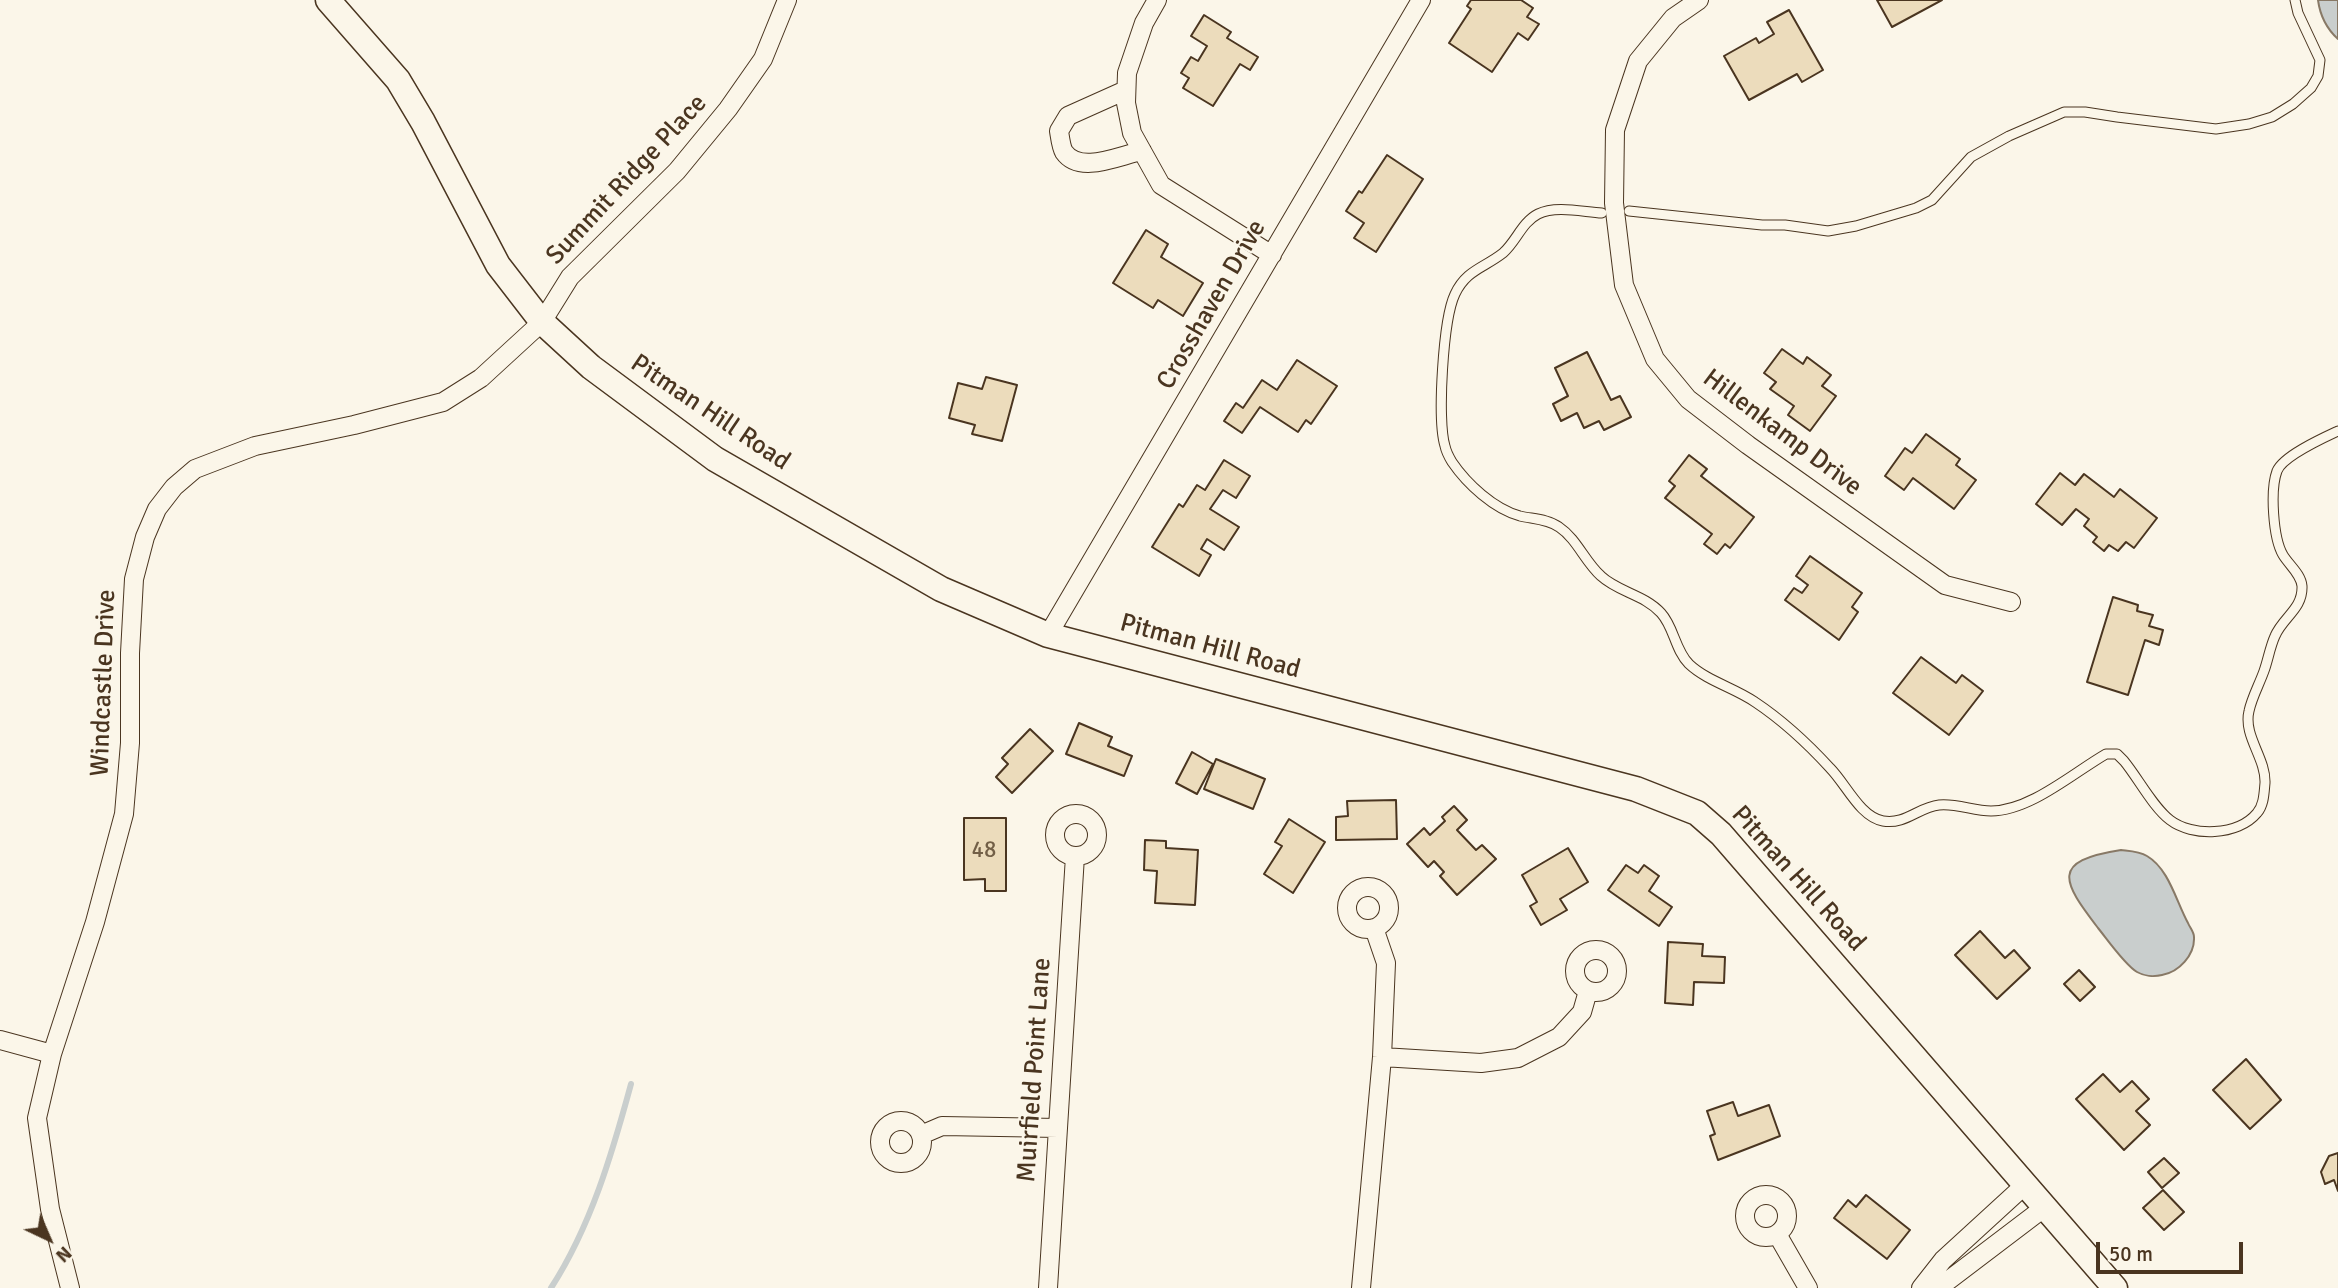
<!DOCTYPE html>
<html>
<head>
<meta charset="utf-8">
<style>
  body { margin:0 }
  #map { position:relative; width:2338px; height:1288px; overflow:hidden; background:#fbf6e9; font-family:Signika,sans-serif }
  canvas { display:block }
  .north { position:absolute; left:14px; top:1204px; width:70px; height:70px; -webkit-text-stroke:5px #fbf6e9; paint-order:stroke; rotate:136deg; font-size:19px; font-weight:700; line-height:28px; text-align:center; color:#4a3520 }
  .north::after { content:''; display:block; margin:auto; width:24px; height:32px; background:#4a3520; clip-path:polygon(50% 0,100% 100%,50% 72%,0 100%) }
  .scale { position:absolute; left:2096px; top:1242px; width:147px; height:32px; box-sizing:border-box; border:4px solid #4a3520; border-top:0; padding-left:9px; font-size:21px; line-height:24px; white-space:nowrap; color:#4a3520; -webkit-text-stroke:5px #fbf6e9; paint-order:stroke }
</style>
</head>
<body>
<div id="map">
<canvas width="2338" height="1288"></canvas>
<div class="north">N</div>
<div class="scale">50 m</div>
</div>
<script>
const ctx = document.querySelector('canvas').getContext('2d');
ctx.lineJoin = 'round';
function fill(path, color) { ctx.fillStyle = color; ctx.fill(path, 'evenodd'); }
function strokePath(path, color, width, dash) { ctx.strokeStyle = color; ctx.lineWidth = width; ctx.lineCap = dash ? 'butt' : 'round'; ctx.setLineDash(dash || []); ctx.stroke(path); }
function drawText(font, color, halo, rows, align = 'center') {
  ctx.font = font + ' Signika,sans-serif'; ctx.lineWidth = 5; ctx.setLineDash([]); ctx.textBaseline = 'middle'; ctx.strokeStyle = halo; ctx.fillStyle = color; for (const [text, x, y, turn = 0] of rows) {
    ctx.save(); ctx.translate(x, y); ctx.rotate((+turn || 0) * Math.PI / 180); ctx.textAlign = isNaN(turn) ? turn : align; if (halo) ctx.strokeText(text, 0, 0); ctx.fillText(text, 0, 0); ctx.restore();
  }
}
const water = new Path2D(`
  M 2318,0 L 2338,0 L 2338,39 C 2327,29 2320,15 2318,0 Z
  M 2121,850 C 2130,851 2139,851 2147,856 C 2169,869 2176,901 2188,923 C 2190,928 2194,932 2194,937 C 2195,955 2179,972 2162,975 C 2154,977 2144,976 2137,972 C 2125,965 2107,939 2098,928 C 2062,881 2050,861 2121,850 Z`);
const stream = new Path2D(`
  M 551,1288 C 591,1226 612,1154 631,1084`);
const building = new Path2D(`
  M 1471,0 L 1521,0 L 1533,8 L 1527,17 L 1539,24 L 1528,40 L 1518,33 L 1492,72 L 1449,43 L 1471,9 L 1467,6 Z
  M 1877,0 L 1942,0 L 1892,27 Z
  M 1789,10 L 1823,70 L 1802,82 L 1797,74 L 1749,100 L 1724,56 L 1756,38 L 1759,43 L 1774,34 L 1767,22 Z
  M 1204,15 L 1231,32 L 1227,38 L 1258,57 L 1250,70 L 1240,64 L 1213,106 L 1183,88 L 1189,78 L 1181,73 L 1191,57 L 1198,61 L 1207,46 L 1191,36 Z
  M 1387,155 L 1423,179 L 1376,252 L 1354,238 L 1364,223 L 1346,211 L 1359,191 L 1362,193 Z
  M 1146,230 L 1168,244 L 1161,257 L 1203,283 L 1183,316 L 1158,300 L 1153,308 L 1113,283 Z
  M 1782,349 L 1803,364 L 1807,357 L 1831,375 L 1822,386 L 1836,396 L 1810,431 L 1788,415 L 1794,406 L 1770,389 L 1776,382 L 1764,373 Z
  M 1587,352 L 1611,400 L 1620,396 L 1631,417 L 1604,430 L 1599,421 L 1584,428 L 1577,413 L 1561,421 L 1553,404 L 1568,396 L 1555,368 Z
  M 1297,360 L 1337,386 L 1311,424 L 1306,420 L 1298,432 L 1260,407 L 1242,433 L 1224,421 L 1236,403 L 1243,408 L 1262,380 L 1277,390 Z
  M 986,377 L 1017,385 L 1002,441 L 972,434 L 975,425 L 949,418 L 958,383 L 982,389 Z
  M 1926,434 L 1960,459 L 1956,465 L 1976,480 L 1954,509 L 1913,478 L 1904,490 L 1885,476 L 1905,448 L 1912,453 Z
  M 1689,455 L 1707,469 L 1701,476 L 1754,517 L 1730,548 L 1725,544 L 1717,554 L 1704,544 L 1712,534 L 1665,498 L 1675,486 L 1669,481 Z
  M 1224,460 L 1250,476 L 1236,498 L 1223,490 L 1210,509 L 1239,527 L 1224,550 L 1207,539 L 1201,549 L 1211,555 L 1199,576 L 1152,547 L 1179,504 L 1183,507 L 1197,485 L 1205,490 Z
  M 2060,473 L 2075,485 L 2084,474 L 2114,497 L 2120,489 L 2157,518 L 2134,548 L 2126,542 L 2118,551 L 2109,545 L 2104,551 L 2093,542 L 2097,537 L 2084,526 L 2089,519 L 2076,509 L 2062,525 L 2036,504 Z
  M 1810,556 L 1862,593 L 1852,607 L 1858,612 L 1839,640 L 1785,600 L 1794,588 L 1802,593 L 1808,585 L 1796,576 Z
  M 2113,597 L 2138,605 L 2137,611 L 2153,615 L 2149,626 L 2163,630 L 2159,645 L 2145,640 L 2128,695 L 2087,682 Z
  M 1921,657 L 1956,683 L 1962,675 L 1983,691 L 1949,735 L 1893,693 Z
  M 1079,723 L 1112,737 L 1108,746 L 1132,756 L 1124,776 L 1066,754 Z
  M 1030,729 L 1053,751 L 1012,793 L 996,777 L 1008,764 L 1002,758 Z
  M 1192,752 L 1213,764 L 1197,794 L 1176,783 Z
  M 1216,759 L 1265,779 L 1253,809 L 1204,789 Z
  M 1396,800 L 1397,839 L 1336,840 L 1336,817 L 1348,816 L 1347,801 Z
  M 1454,806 L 1467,820 L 1457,830 L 1476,850 L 1482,845 L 1496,859 L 1457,895 L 1440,876 L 1444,872 L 1434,861 L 1428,867 L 1407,844 L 1424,828 L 1430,835 L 1445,821 L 1442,817 Z
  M 964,818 L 1006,818 L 1006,891 L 985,891 L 985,879 L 964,880 Z
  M 1289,819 L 1325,842 L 1293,893 L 1264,874 L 1282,846 L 1275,842 Z
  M 1145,840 L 1166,841 L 1166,848 L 1198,850 L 1195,905 L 1155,903 L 1157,871 L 1144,870 Z
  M 1568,848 L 1588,882 L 1560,899 L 1567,910 L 1541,925 L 1530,906 L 1537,902 L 1522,875 Z
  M 1626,865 L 1638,873 L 1644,865 L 1659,876 L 1649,891 L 1672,907 L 1659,926 L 1608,890 Z
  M 1980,931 L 2005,958 L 2014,950 L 2030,968 L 1997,999 L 1955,955 Z
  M 1668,942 L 1703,944 L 1702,956 L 1725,957 L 1724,983 L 1694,982 L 1693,1005 L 1665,1003 Z
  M 2079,970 L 2095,987 L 2080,1001 L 2064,984 Z
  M 2246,1059 L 2281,1100 L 2250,1129 L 2213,1090 Z
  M 2103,1074 L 2120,1092 L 2132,1081 L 2149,1099 L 2136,1111 L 2150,1125 L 2124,1150 L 2076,1099 Z
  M 1733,1102 L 1738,1116 L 1769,1105 L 1780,1136 L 1718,1160 L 1710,1136 L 1715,1134 L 1707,1111 Z
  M 2338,1153 L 2338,1191 L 2334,1180 L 2325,1184 L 2321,1172 L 2329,1156 Z
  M 2164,1158 L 2179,1173 L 2162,1188 L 2148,1172 Z
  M 2163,1190 L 2184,1212 L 2164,1230 L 2143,1208 Z
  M 1866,1195 L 1910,1230 L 1887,1259 L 1834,1218 L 1848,1200 L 1856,1207 Z`);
const lane = new Path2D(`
  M 1629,211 L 1762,225 L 1785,225 L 1828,231 L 1856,226 L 1916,208 L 1932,200 L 1971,157 L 2009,136 L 2064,112 L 2085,112 L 2117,117 L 2216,129 L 2249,124 L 2272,117 L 2293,104 L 2311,88 L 2318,76 L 2320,60 L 2298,13 L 2295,0
  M 1602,213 C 1583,212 1556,205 1538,214 C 1522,222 1516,242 1503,253 C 1484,268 1466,270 1455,294 C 1443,319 1437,420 1445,446 C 1446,451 1449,457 1452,462 C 1467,484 1494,509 1520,516 C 1533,519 1548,519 1559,527 C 1577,539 1585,562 1601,576 C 1618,592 1645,595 1661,613 C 1674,627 1675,650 1689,664 C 1707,681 1735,688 1755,702 C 1782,720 1808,744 1830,768 C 1846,784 1860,817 1883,821 C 1905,825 1919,807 1939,805 C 1956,803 1974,811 1991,811 C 2030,811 2073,773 2106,754 L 2117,754 L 2124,761 C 2138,778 2153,807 2170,820 C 2192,837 2238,836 2257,813 C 2264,805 2264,793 2265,783 C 2266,758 2243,736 2249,711 C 2252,697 2259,685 2264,671 C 2268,660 2270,647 2275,636 C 2283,617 2303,609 2302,586 C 2301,574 2289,565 2283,555 C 2273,538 2270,490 2277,471 C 2283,456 2323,438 2338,431`);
const street = new Path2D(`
  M 1157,0 L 1144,23 L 1127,73 L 1126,103 L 1132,133 L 1161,185 L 1272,255
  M 1699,0 L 1673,18 L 1638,61 L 1615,130 L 1614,203 L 1624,285 L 1655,359 L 1688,399 L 1748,445 L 1945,585 L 2011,602
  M 1126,90 L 1068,116 L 1059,131 C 1060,137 1061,147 1064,152 C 1080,175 1120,155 1142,151
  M 1048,635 L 1421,0
  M1055 835a21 21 0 1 1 42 0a21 21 0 1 1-42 0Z
  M1347 908a21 21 0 1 1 42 0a21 21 0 1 1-42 0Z
  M1575 971a21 21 0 1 1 42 0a21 21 0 1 1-42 0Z
  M 0,1040 L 52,1054
  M 1382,1057 L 1481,1063 L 1518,1058 L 1559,1037 L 1582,1012 L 1588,991
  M880 1142a21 21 0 1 1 42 0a21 21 0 1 1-42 0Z
  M 921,1135 L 942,1126 L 1058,1128
  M1745 1216a21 21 0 1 1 42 0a21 21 0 1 1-42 0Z
  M 1777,1234 L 1808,1288
  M 70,1288 L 50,1209 L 37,1118 L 52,1054 L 95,922 L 124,814 L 130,743 L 130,653 L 134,579 L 145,537 L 157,509 L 174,487 L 195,469 L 255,446 L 354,425 L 443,402 L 481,378 L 542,322 L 570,277 L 677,171 L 728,109 L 763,59 L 787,0
  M 1048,1288 L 1075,856
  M 1361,1288 L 1382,1057 L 1386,963 L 1374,928
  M 1921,1288 L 1943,1260 L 2026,1184
  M 1936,1288 L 1945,1283 L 2045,1207`);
const secondary = new Path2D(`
  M 328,0 L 398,80 L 423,122 L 498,265 L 542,322 L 591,367 L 715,459 L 941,589 L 1048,635 L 1636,789 L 1697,813 L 1721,834 L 2115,1288`);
const numberNames = [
  ["48",984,851]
];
const streetNames = [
  ["Summit Ridge Place",627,180,-47],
  ["Crosshaven Drive",1212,305,-60],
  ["Pitman Hill Road",710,413,34],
  ["Hillenkamp Drive",1782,433,37],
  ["Pitman Hill Road",1210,647,15],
  ["Windcastle Drive",104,683,-88],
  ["Pitman Hill Road",1798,879,48],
  ["Muirfield Point Lane",1035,1070,-86]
];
fill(water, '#c9cecd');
strokePath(water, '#887966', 2);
strokePath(stream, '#c9cecd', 6);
fill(building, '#ecdcbc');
strokePath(building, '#4a3520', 2);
strokePath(lane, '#4a3520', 11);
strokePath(street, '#4a3520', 20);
strokePath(secondary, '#4a3520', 27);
strokePath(lane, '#fbf6e9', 9);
strokePath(street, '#fbf6e9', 18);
strokePath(secondary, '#fbf6e9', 24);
drawText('23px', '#725f47', null, numberNames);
drawText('26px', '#4a3520', '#fbf6e9', streetNames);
</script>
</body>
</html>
